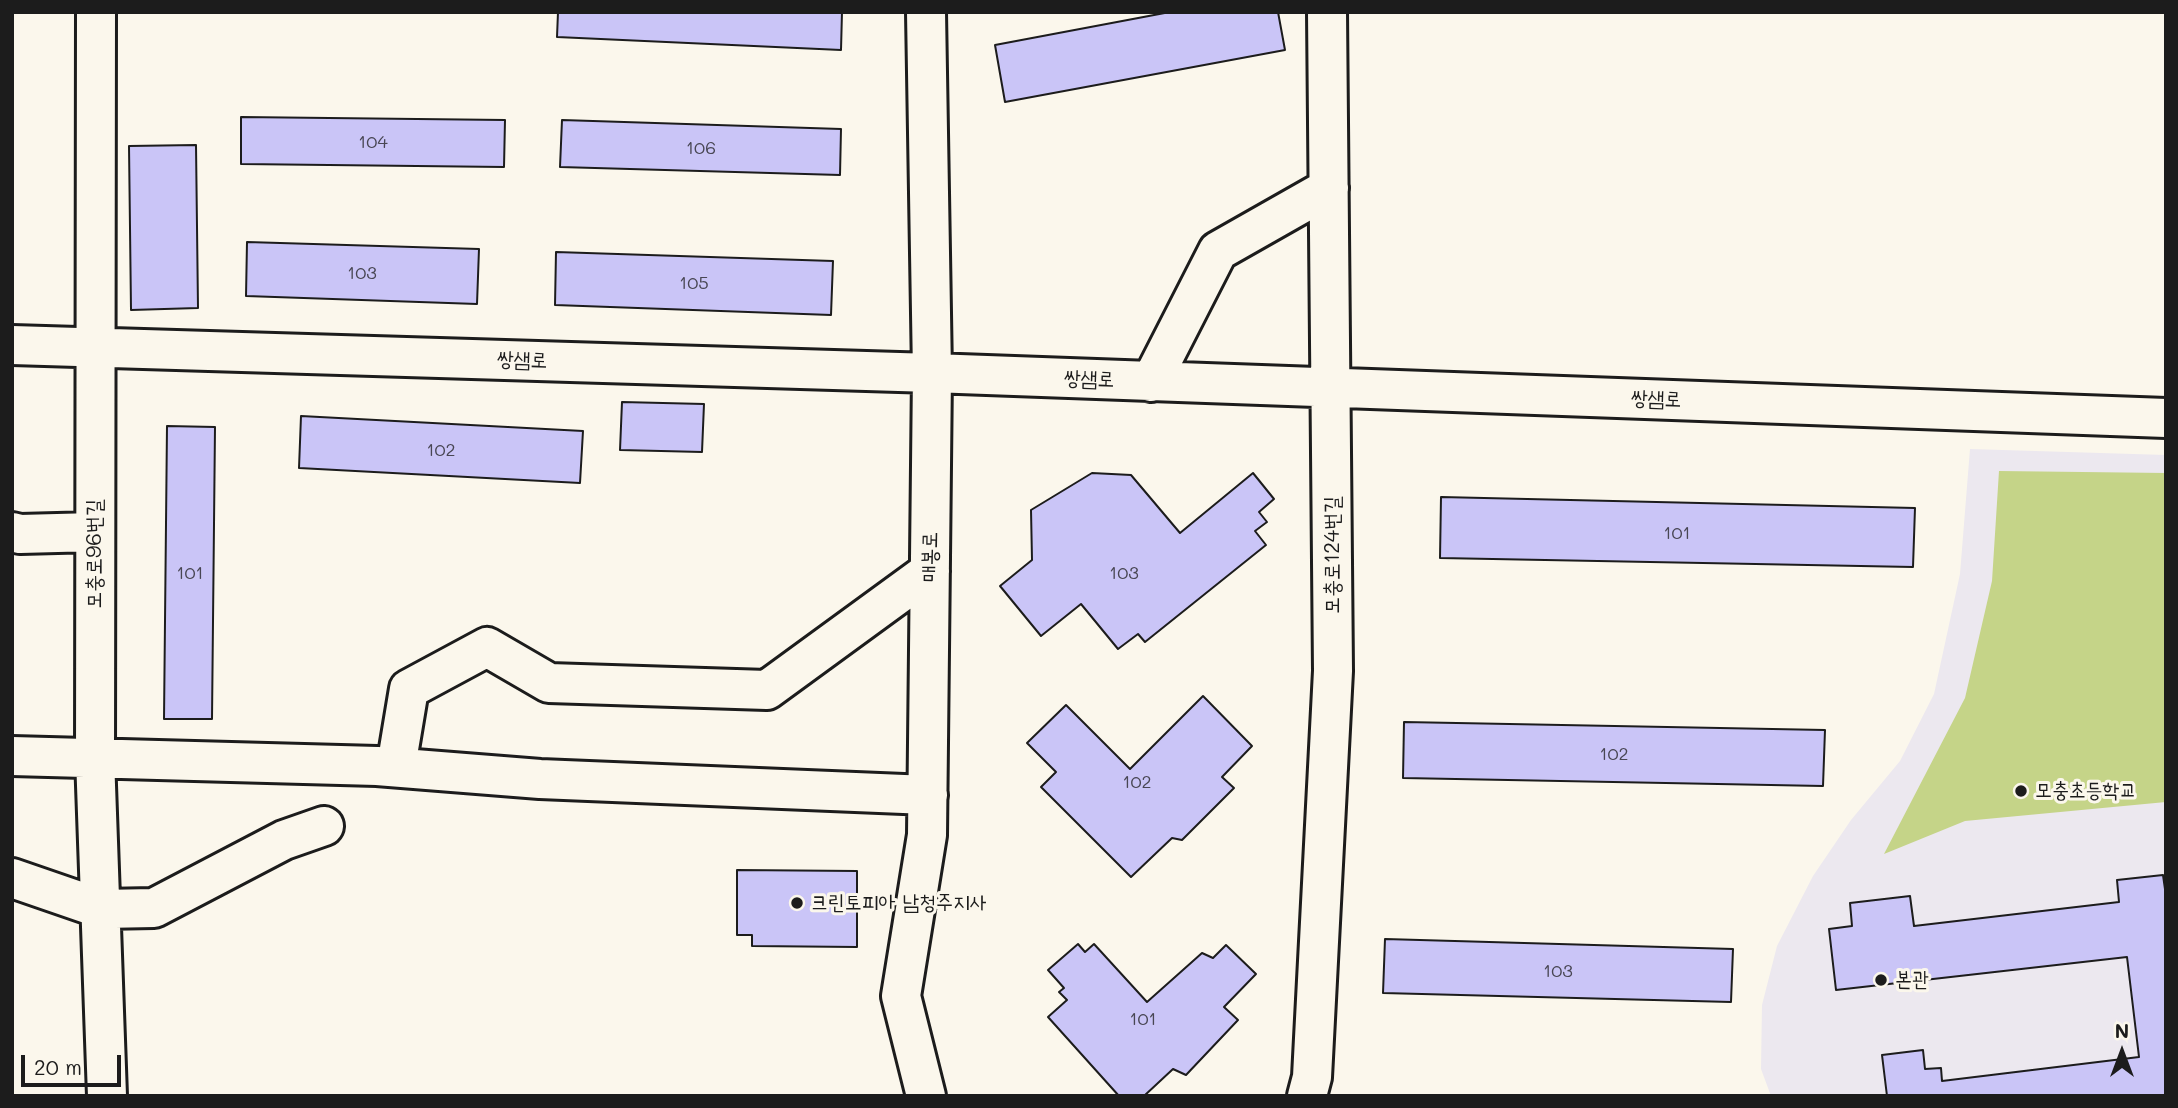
<!DOCTYPE html>
<html>
<head>
<meta charset="utf-8">
<style>
  body { margin:0 }
  #map { position:relative; width:2178px; height:1108px; overflow:hidden; background:#fbf7ec; font-family:Mali,sans-serif }
  canvas { display:block }
  .frame { position:absolute; inset:0; border:14px solid #1c1c1c; pointer-events:none }
  .north { position:absolute; left:2087px; top:1017px; width:70px; height:70px; -webkit-text-stroke:5px #fbf7ec; paint-order:stroke; rotate:0deg; font-size:19px; font-weight:700; line-height:28px; text-align:center; color:#1c1c1c }
  .north::after { content:''; display:block; margin:auto; width:24px; height:32px; background:#1c1c1c; clip-path:polygon(50% 0,100% 100%,50% 72%,0 100%) }
  .scale { position:absolute; left:21px; top:1055px; width:100px; height:32px; box-sizing:border-box; border:4px solid #1c1c1c; border-top:0; padding-left:9px; font-size:21px; line-height:24px; white-space:nowrap; color:#1c1c1c; -webkit-text-stroke:5px #fbf7ec; paint-order:stroke }
</style>
</head>
<body>
<div id="map">
<canvas width="2178" height="1108"></canvas>
<div class="frame"></div>
<div class="north">N</div>
<div class="scale">20 m</div>
</div>
<script>
const ctx = document.querySelector('canvas').getContext('2d');
ctx.lineJoin = 'round';
function fill(path, color) { ctx.fillStyle = color; ctx.fill(path, 'evenodd'); }
function strokePath(path, color, width, dash) { ctx.strokeStyle = color; ctx.lineWidth = width; ctx.lineCap = dash ? 'butt' : 'round'; ctx.setLineDash(dash || []); ctx.stroke(path); }
function drawText(font, color, halo, rows, align = 'center') {
  ctx.font = font + ' Mali,"Poor Story",sans-serif'; ctx.lineWidth = 6; ctx.setLineDash([]); ctx.textBaseline = 'middle'; ctx.strokeStyle = halo; ctx.fillStyle = color; for (const [text, x, y, turn = 0] of rows) {
    ctx.save(); ctx.translate(x, y); ctx.rotate((+turn || 0) * Math.PI / 180); ctx.textAlign = isNaN(turn) ? turn : align; if (halo) ctx.strokeText(text, 0, 0); ctx.fillText(text, 0, 0); ctx.restore();
  }
}
const built = new Path2D(`
  M 1970,449 L 2166,455 L 2166,1096 L 1771,1096 L 1761,1069 L 1762,1005 L 1777,946 L 1813,876 L 1851,820 L 1900,761 L 1934,694 L 1960,574 Z`);
const green = new Path2D(`
  M 1999,471 L 2166,473 L 2166,802 L 1965,821 L 1884,854 L 1965,698 L 1992,581 Z`);
const building = new Path2D(`
  M 558,12 L 842,12 L 841,50 L 557,37 Z
  M 1170,12 L 1278,12 L 1285,50 L 1005,102 L 995,45 Z
  M 241,117 L 505,120 L 504,167 L 241,164 Z
  M 562,120 L 841,129 L 840,175 L 560,167 Z
  M 196,145 L 198,308 L 131,310 L 129,146 Z
  M 247,242 L 479,249 L 477,304 L 246,296 Z
  M 556,252 L 833,261 L 831,315 L 555,305 Z
  M 622,402 L 704,404 L 702,452 L 620,450 Z
  M 301,416 L 583,431 L 580,483 L 299,468 Z
  M 167,426 L 215,427 L 212,719 L 164,719 Z
  M 1092,473 L 1131,475 L 1180,533 L 1253,473 L 1274,499 L 1259,512 L 1267,522 L 1255,531 L 1266,545 L 1145,642 L 1138,634 L 1118,649 L 1081,604 L 1041,636 L 1000,586 L 1032,560 L 1031,510 Z
  M 1441,497 L 1915,508 L 1913,567 L 1440,558 Z
  M 1203,696 L 1252,746 L 1222,777 L 1234,788 L 1182,840 L 1172,838 L 1131,877 L 1041,787 L 1056,772 L 1027,743 L 1066,705 L 1130,769 Z
  M 1404,722 L 1825,730 L 1823,786 L 1403,778 Z
  M 737,870 L 857,871 L 857,947 L 752,946 L 752,935 L 737,935 Z
  M 2163,875 L 2166,896 L 2166,1096 L 1887,1096 L 1882,1055 L 1923,1050 L 1925,1069 L 1941,1068 L 1942,1081 L 2139,1057 L 2127,957 L 1836,990 L 1829,929 L 1852,926 L 1850,903 L 1910,896 L 1914,926 L 2119,902 L 2117,880 Z
  M 1385,939 L 1733,949 L 1731,1002 L 1383,993 Z
  M 1078,944 L 1085,952 L 1094,944 L 1147,1002 L 1202,953 L 1213,958 L 1226,945 L 1256,974 L 1224,1007 L 1238,1020 L 1186,1075 L 1173,1069 L 1144,1096 L 1119,1096 L 1048,1017 L 1067,1000 L 1059,992 L 1064,988 L 1048,970 Z`);
const minor = new Path2D(`
  M 96,12 L 95,757 L 107,1096
  M 926,12 L 932,373 L 927,835 L 901,996 L 926,1096
  M 12,345 L 932,373 L 2166,418
  M 1151,382 L 1218,251 L 1329,188
  M 12,532 L 20,534 L 95,532
  M 12,756 L 377,766 L 540,779 L 928,795
  M 396,767 L 409,689 L 487,647 L 549,683 L 767,690 L 930,571
  M 12,878 L 102,909 L 154,908 L 284,840 L 324,826
  M 1307,1096 L 1312,1077 L 1333,671 L 1327,12`);
const markers = [
  [2021,791,7,"#1c1c1c"],
  [797,903,7,"#1c1c1c"],
  [1881,980,7,"#1c1c1c"]
];
const numberNames = [
  ["104",373,142],
  ["106",701,148],
  ["103",362,273],
  ["105",694,283],
  ["102",441,450],
  ["101",1677,533],
  ["101",190,573],
  ["103",1124,573],
  ["102",1614,754],
  ["102",1137,782],
  ["103",1558,971],
  ["101",1143,1019]
];
const streetNames = [
  ["쌍샘로",522,360,2],
  ["쌍샘로",1089,379,2],
  ["쌍샘로",1656,399,2],
  ["모충로96번길",95,554,-90],
  ["모충로124번길",1333,555,-90],
  ["매봉로",930,557,-89]
];
const poiNames = [
  ["모충초등학교",2035,791],
  ["크린토피아 남청주지사",811,903],
  ["본관",1895,980]
];
fill(built, '#ece8ef');
fill(green, '#c5d488');
fill(building, '#cac5f7');
strokePath(building, '#1c1c1c', 2);
strokePath(minor, '#1c1c1c', 44);
strokePath(minor, '#fbf7ec', 38);
for (const [x, y, r, color] of markers) { const dot = new Path2D(); dot.arc(x, y, r, 0, 2 * Math.PI); ctx.fillStyle = color; ctx.fill(dot); strokePath(dot, '#fbf7ec', 2.5); }
drawText('18px', '#484653', null, numberNames);
drawText('21px', '#1c1c1c', '#fbf7ec', streetNames);
drawText('21px', '#1c1c1c', '#fbf7ec', poiNames, 'left');
</script>
</body>
</html>
